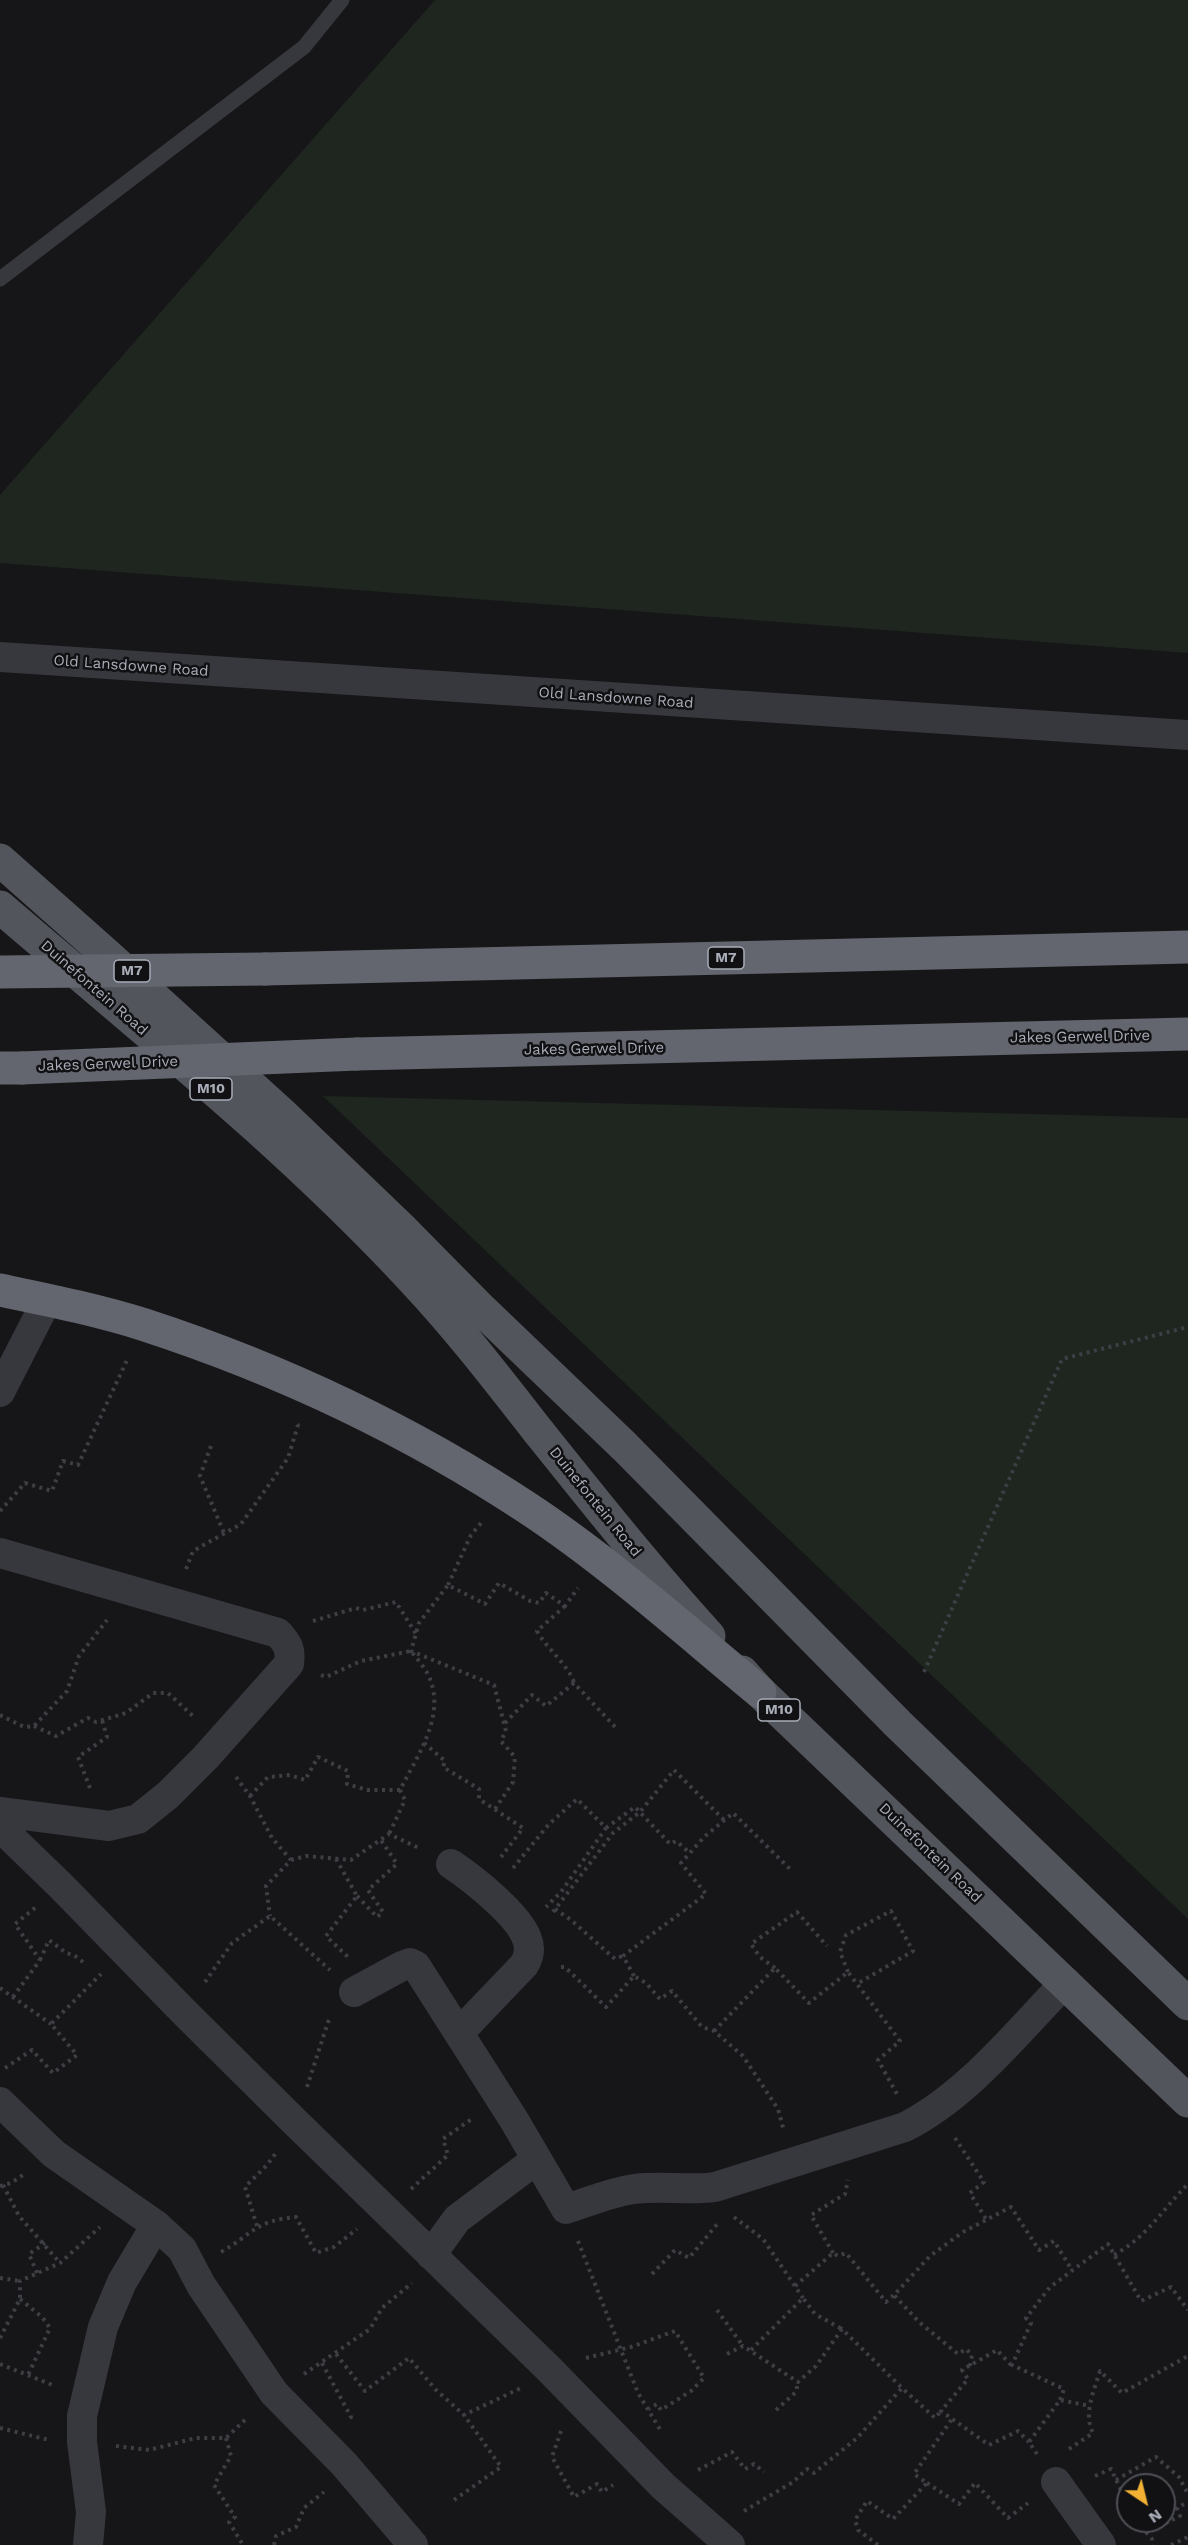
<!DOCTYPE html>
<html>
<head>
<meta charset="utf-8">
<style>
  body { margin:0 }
  #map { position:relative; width:1188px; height:2545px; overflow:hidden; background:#161618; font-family:"Work Sans",sans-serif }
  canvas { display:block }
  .north { position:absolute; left:1116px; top:2473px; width:60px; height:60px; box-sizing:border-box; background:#111113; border:2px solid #4d4f55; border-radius:50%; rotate:145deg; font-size:16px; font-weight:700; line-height:24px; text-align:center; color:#a8adb8 }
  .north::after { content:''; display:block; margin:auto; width:21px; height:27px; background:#f2b134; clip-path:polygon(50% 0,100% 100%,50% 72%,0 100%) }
</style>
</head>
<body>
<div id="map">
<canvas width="1188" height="2545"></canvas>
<div class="north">N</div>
</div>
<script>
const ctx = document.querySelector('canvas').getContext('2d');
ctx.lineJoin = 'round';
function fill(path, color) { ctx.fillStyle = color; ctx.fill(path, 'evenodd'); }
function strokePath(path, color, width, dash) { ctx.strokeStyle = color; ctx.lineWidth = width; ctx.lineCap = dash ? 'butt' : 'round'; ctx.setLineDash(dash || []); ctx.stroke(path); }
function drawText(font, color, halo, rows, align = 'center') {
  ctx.font = font + ' "Work Sans",sans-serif'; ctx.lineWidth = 5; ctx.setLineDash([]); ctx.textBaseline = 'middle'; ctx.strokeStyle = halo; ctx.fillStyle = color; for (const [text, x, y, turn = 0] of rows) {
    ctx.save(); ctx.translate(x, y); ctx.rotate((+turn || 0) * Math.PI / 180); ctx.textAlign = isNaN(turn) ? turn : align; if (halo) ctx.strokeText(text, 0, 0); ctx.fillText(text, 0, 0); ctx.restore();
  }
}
const green = new Path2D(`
  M 435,0 L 1188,0 L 1188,653 L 0,563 L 0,495 Z
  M 323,1096 L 1188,1118 L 1188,1919 Z`);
const path = new Path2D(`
  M 211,1446 L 200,1476 L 224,1533
  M 0,1511 L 25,1483 L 52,1491 L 63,1461 L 78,1465 L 128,1358
  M 186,1569 L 193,1551 L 241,1524 L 288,1458 L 298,1425 L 295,1423
  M 448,1585 L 471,1535 L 481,1523
  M 565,1606 L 537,1631 C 547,1649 570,1667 574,1683
  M 313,1621 L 356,1608 L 363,1610 L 396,1602 L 416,1634
  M 924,1672 L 1062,1359 L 1188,1327
  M 321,1675 L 326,1677 L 361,1661 L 411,1651 C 418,1660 428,1671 431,1682 C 444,1719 416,1758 400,1790 L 405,1800 L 389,1834
  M 0,1715 L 24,1727 L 34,1726 L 67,1691 L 79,1656 L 107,1620
  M 505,1723 L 532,1695 L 546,1706 L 574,1683 L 617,1729
  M 34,1726 L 56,1736 L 88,1718 L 96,1722 L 126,1713 L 153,1693 L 168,1693 L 194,1717
  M 424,1743 L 445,1761 L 443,1767 L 479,1789 L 479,1799 L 523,1828 L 501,1857
  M 236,1777 L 250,1796 L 272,1838 L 291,1860 L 266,1886 L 270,1916
  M 90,1788 L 78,1757 L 107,1737 L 102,1720
  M 250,1796 L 268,1777 L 290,1775 L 305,1780 L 318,1757 L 348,1771 L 347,1784 L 367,1790 L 400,1790
  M 495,1809 L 513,1782 L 515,1757 L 501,1741 L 506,1731 L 494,1685 L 411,1651 L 419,1623 L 448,1585 L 485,1604 L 499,1583 L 530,1601 L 539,1603 L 546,1593 L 565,1606 L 578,1588
  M 606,1828 L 635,1807 L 670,1844 L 676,1841 L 690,1853
  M 336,1859 L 357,1896 L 326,1936 L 348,1957
  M 291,1860 L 306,1856 L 351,1860 L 389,1834 L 421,1849
  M 513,1868 L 549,1824 L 577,1799 L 606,1828 L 561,1892 L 546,1907
  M 357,1896 L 377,1917 L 383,1912 L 368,1890 L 397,1864 L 381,1840
  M 555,1909 L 571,1920 L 615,1959 L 623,1956
  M 553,1912 L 613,1833 L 640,1812 L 674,1770 L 724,1820
  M 40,1960 L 49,1940 L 66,1953 L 74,1955 L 83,1962
  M 561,1967 L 565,1967 L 606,2007 L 634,1976 L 646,1983 L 660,1999 L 672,1991 L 702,2027 L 714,2031 L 743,2056 L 778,2109 L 784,2131
  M 775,1968 L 760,1957 L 751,1944 L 797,1912 L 827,1946
  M 848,1972 L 840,1952 L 846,1935 L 891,1911 L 913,1951 L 857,1984
  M 634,1976 L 623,1956 L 706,1894 L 681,1863 L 704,1837 L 733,1813 L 792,1871
  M 205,1982 L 232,1943 L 270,1916 L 330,1970
  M 0,1988 L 51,2024
  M 13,1997 L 40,1960 L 15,1924 L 36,1907
  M 714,2031 L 775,1968 L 809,2003 L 848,1972 L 900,2041 L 878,2060 L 897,2094
  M 5,2068 L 32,2050 L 53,2073 L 77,2055 L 51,2024 L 101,1974
  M 307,2087 L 328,2022 L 331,2018
  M 955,2138 L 984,2182 L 970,2193 L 986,2219
  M 3,2185 L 19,2216 L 60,2263
  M 0,2186 L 11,2183 L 26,2173
  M 411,2189 L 448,2155 L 443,2139 L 473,2118
  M 734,2217 L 763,2239 L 803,2298
  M 257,2226 L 245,2187 L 267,2165 L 276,2153
  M 578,2241 L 638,2393 L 661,2431
  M 221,2252 C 253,2234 254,2221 296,2217 L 316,2253 L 334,2247 L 357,2229
  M 833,2253 L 811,2215 L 845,2194 L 848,2180
  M 1114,2255 C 1148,2236 1161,2211 1188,2184
  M 37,2273 L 29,2254 L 45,2243
  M 652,2274 L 675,2250 L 689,2258 L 719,2222
  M 0,2278 L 20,2281
  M 795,2286 L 833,2253 L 838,2256 L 846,2253 L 886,2302 L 894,2295
  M 20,2299 L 42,2317 L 50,2328 L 28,2375
  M 717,2310 L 743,2346
  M 0,2338 L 20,2299 L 20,2281 L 60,2263 L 100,2227
  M 751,2350 L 803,2298 L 815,2314 L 842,2329
  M 336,2354 L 365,2391 L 409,2358 L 436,2390 L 464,2415
  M 727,2354 L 743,2346 L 798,2382 L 816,2366 L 842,2329 L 902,2388
  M 586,2358 L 631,2347 L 675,2331 L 704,2378 L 691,2391 L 661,2410 L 657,2404 L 648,2409
  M 322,2363 L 351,2417 L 348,2419
  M 0,2364 L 55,2386
  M 1011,2365 L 997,2350 L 962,2370 L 968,2379 L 941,2411 L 989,2445 L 1018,2431 L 1029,2442
  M 970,2366 L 972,2355 L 966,2349 L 958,2354 L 919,2322 L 894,2295 L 930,2256 L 963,2232 L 1011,2207 L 1039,2250 L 1054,2241 L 1072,2270
  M 304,2374 L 370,2329 L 382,2308 L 412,2283
  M 1060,2400 L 1064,2389 L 1012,2365 L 1031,2323 L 1026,2318 L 1050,2287 L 1108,2244 L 1141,2301 L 1171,2287 L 1188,2310
  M 776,2410 L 796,2392 L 798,2382
  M 0,2428 L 49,2440
  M 561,2431 L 552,2457 L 574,2497 L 597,2484 L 602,2492 L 613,2485
  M 226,2438 L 231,2456 L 214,2485 L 235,2517 L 229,2522 L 243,2545
  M 116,2446 L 149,2450 L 196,2438 L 226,2438 L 248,2417
  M 1069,2449 L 1093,2433 C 1083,2414 1094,2391 1100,2371 L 1122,2393 L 1188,2356
  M 1037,2454 L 1029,2442 L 1060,2400 L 1090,2406
  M 698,2470 L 732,2452 L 745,2469 L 754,2464 L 764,2472
  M 1095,2476 L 1111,2469 L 1128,2505
  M 1116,2480 L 1156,2457 L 1179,2477 L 1188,2494
  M 927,2483 L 959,2504 L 975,2483 L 1008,2518 L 1028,2503
  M 454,2500 L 501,2467 L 464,2415 L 521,2388
  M 744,2511 L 793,2482 L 807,2469 L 814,2473 L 857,2438 L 902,2388 L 935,2418 L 941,2411
  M 1136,2521 L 1152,2539 L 1153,2545
  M 1145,2533 L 1180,2516 L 1177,2508 L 1188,2502
  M 274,2545 L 276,2536 L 296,2527 L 304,2508 L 324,2492
  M 878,2545 L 858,2530 L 855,2520 L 867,2501 L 893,2519 L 927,2483 L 914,2474 L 952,2419
  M 1171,2545 L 1188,2537`);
const lane = new Path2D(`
  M 0,279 L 304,47 L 342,0`);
const street = new Path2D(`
  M 0,657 L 1188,735
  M 0,1392 L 47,1300
  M 0,1553 L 278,1633 C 288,1644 291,1649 289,1664 L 205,1758 L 168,1795 L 138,1819 L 109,1826 L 0,1812
  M 0,1827 L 61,1886 L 184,2012 L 295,2122 L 548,2368 L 663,2486 L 730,2545
  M 451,1864 C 472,1878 519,1915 527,1939 C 531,1949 529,1957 524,1965 L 459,2033
  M 354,1992 L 402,1966 L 410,1963 L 416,1966 L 514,2120 L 566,2209 C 588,2202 612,2192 634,2189 C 662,2185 688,2191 715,2187 L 905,2127 C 968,2095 1016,2033 1066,1982
  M 0,2102 L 54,2154 L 156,2225 L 182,2249 L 201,2285 L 274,2393 L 344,2464 L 413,2545
  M 431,2255 L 457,2219 L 537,2159
  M 1056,2482 L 1101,2545
  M 88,2545 L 91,2512 L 82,2442 L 82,2416 L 103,2327 L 122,2282 L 156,2225`);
const primary = new Path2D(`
  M 0,860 L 106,954 L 282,1114 L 404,1231 L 482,1310 L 625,1447 L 898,1724 L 1188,2004
  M 0,907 C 141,1028 288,1145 414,1281 C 459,1329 498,1380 538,1431 C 594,1501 649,1570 709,1636
  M 742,1672 L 760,1692 L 1188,2101`);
const highway = new Path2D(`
  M 265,969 L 1188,947
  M 357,1054 L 1188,1034
  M 0,1068 L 22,1068
  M 0,1290 C 48,1300 98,1310 145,1325 C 280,1369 411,1431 529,1509 C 609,1562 686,1631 760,1692`);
const highwayBridge = new Path2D(`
  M 0,972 L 265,969
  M 22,1068 L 357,1054`);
const shields = [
  [726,958,36],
  [132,971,36],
  [211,1089,42],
  [779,1710,42]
];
const shieldNames = [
  ["M7",726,958],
  ["M7",132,971],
  ["M10",211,1089],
  ["M10",779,1710]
];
const streetNames = [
  ["Old Lansdowne Road",131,666,4],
  ["Old Lansdowne Road",616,698,4],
  ["Duinefontein Road",94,988,41],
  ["Jakes Gerwel Drive",1080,1037,-1],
  ["Jakes Gerwel Drive",594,1049,-1],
  ["Jakes Gerwel Drive",108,1064,-2],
  ["Duinefontein Road",595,1502,51],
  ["Duinefontein Road",930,1853,44]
];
fill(green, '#1e261f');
strokePath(path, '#3d3f44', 4, [3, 4.5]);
strokePath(lane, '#37383d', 15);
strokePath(street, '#37383d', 30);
strokePath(primary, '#53555c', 33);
strokePath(highway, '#63666e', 33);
strokePath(highwayBridge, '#63666e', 33);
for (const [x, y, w] of shields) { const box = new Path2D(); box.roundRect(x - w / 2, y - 11, w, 22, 4.5); ctx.fillStyle = '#111113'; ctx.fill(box); strokePath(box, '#a8adb8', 1.5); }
drawText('bold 14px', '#a8adb8', null, shieldNames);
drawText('15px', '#a8adb8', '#111113', streetNames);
</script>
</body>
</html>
